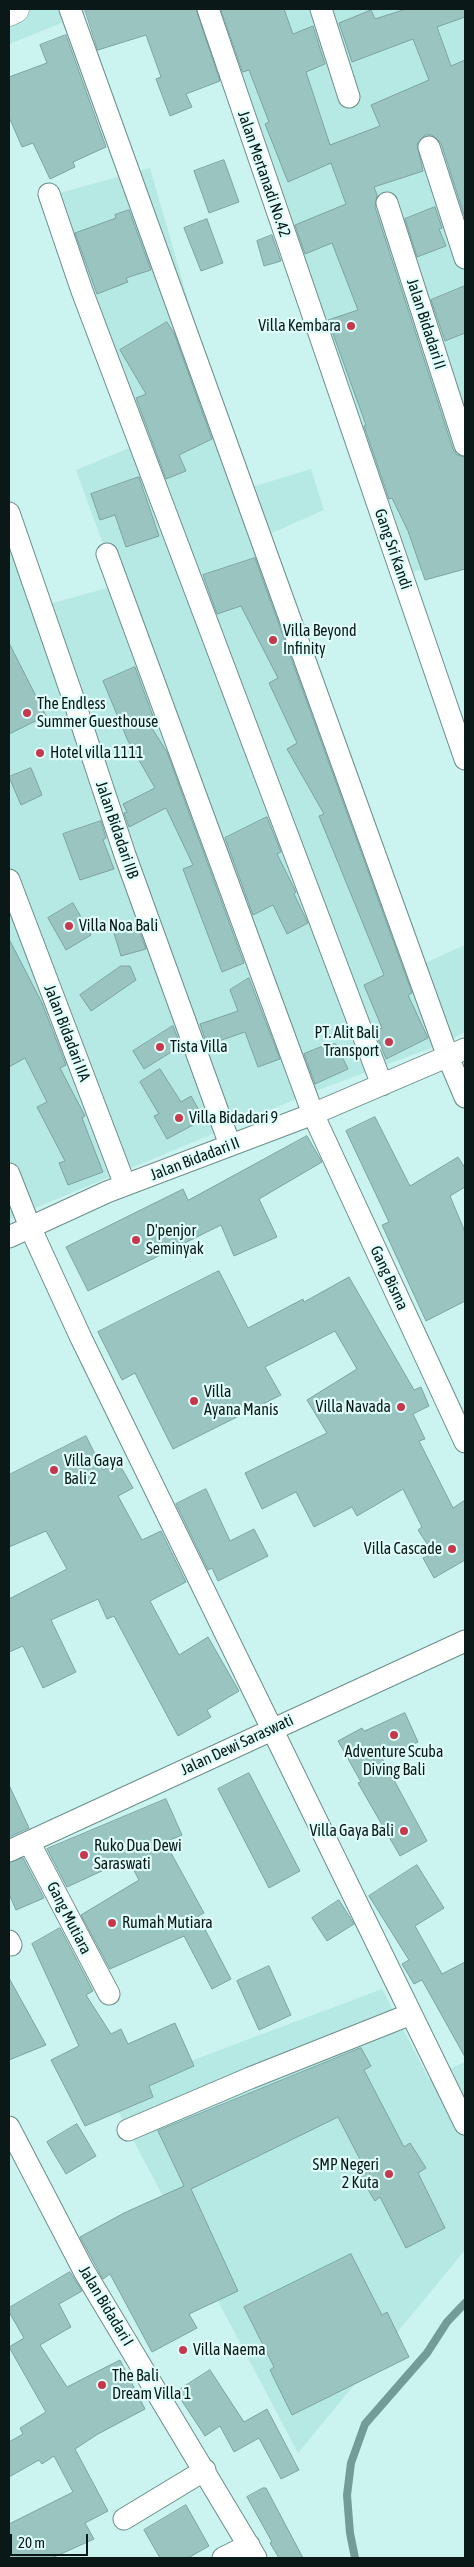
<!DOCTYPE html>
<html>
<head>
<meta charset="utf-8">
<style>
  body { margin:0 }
  #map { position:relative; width:474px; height:2567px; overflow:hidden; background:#cbf3ef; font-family:"Asap Condensed",sans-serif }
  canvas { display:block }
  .frame { position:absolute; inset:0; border:10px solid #0a1918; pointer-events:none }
  .scale { position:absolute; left:10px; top:2534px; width:78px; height:22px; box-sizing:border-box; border:2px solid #0a1918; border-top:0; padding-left:6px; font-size:15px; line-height:18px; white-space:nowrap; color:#0a1918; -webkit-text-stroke:4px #defffb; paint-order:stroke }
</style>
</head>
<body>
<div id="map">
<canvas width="474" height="2567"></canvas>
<div class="frame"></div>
<div class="scale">20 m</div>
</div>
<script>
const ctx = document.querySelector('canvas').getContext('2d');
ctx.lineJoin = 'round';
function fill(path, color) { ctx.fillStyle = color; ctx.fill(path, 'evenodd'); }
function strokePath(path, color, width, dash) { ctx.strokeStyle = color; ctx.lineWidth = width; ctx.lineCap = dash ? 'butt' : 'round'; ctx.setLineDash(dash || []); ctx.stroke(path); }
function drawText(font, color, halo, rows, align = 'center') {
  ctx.font = font + ' "Asap Condensed",sans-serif'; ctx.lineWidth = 4.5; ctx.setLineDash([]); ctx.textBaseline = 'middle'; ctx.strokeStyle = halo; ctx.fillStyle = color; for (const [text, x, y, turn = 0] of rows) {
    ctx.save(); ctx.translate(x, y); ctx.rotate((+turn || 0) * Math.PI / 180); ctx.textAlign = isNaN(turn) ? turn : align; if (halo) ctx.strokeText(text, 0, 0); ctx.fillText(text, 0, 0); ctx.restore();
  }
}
const built = new Path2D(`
  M 9,9 L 97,9 L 9,44 Z
  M 269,9 L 465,9 L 465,559 L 396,576 L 221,23 Z
  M 150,168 L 190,307 L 249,488 L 311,469 L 324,510 L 263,537 L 425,963 L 465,945 L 465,1032 L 442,1044 L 318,1090 L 9,1219 L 9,527 L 35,608 L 118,585 L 76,470 L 134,446 L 38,199 Z
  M 382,1989 L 429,2079 L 465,2062 L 465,2250 L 298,2453 L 108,2092 Z`);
const stream = new Path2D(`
  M 355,2558 L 350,2533 L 347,2495 L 351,2463 L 365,2424 L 427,2353 L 447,2322 L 465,2303`);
const building = new Path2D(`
  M 85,9 L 196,9 L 220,81 L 186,94 L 192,107 L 170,116 L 156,79 L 161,77 L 146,35 L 98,50 Z
  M 221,9 L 284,9 L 293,34 L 313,26 L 325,64 L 306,72 L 330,145 L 380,126 L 371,105 L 429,80 L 413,39 L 352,62 L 339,23 L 371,10 L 375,19 L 406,9 L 465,9 L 465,17 L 437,27 L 451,66 L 465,60 L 465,218 L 441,143 L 432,135 L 425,135 L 417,144 L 423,171 L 374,187 L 377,195 L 375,207 L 453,449 L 457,455 L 465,457 L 465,569 L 425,580 L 408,531 L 392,498 L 389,499 L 364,426 L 366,425 L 328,320 L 358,310 L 332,243 L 305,254 L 295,225 L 346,204 L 331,163 L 288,182 L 265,124 L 269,122 L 249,70 L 243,72 Z
  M 66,35 L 106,147 L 73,162 L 75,167 L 50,179 L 33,143 L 22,147 L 9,117 L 9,77 L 47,63 L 40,45 Z
  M 224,160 L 239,202 L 209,213 L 194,171 Z
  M 435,207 L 442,228 L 439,229 L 446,246 L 417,257 L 405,219 Z
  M 129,210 L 151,270 L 126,278 L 128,282 L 97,294 L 75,233 L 116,218 L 115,215 Z
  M 207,219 L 223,263 L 201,271 L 184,228 Z
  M 272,235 L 281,261 L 264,266 L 257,241 Z
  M 465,286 L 465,333 L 445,341 L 431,300 Z
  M 167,322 L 174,333 L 212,439 L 179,455 L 186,471 L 166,479 L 136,398 L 146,394 L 120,350 Z
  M 139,477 L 159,536 L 126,547 L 115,515 L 100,520 L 91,494 Z
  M 255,558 L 412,993 L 408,995 L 428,1038 L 386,1059 L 375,1031 L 382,1028 L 364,985 L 384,975 L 319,816 L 324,814 L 287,749 L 297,743 L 269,683 L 278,678 L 241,606 L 217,614 L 203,575 Z
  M 9,643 L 46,716 L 9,734 Z
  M 135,667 L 154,719 L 148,722 L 167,752 L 244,963 L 222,972 L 183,869 L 193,865 L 166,808 L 129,827 L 124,813 L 127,812 L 123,804 L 155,788 L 128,741 L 103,681 Z
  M 31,768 L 42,795 L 21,805 L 9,777 Z
  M 267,817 L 281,852 L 277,854 L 296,892 L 294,894 L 308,923 L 287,934 L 273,905 L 253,915 L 225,838 Z
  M 101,821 L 106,838 L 103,840 L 114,869 L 80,880 L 63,834 Z
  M 73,903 L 91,935 L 66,950 L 48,918 Z
  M 138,927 L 146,949 L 121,956 L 114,933 Z
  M 9,939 L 42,1003 L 66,1065 L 60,1068 L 85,1116 L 82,1118 L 103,1172 L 68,1185 L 59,1163 L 65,1161 L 37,1107 L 47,1102 L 25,1058 L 9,1067 Z
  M 121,966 L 130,966 L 136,980 L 91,1011 L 80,995 Z
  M 249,978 L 280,1059 L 258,1067 L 245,1032 L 207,1045 L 200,1024 L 238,1011 L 230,990 Z
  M 173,1026 L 181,1046 L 144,1069 L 133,1051 Z
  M 328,1044 L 336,1044 L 348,1069 L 315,1084 L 304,1054 Z
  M 160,1069 L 181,1102 L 191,1096 L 204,1119 L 167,1139 L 154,1116 L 159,1114 L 140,1082 Z
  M 375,1117 L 410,1186 L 458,1157 L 465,1168 L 465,1187 L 450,1196 L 465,1232 L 465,1301 L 426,1321 L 382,1225 L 389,1222 L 346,1131 Z
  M 307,1136 L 322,1162 L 259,1199 L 277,1237 L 234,1256 L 221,1225 L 88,1291 L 66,1247 L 183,1189 L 188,1200 Z
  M 219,1271 L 248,1328 L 303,1299 L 304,1302 L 349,1277 L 414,1390 L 421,1387 L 429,1406 L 413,1414 L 425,1439 L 419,1441 L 453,1508 L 465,1500 L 465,1560 L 434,1578 L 423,1558 L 433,1553 L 418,1530 L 422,1527 L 403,1489 L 357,1516 L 352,1507 L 314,1527 L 296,1492 L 262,1509 L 245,1473 L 327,1433 L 307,1400 L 357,1369 L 335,1331 L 265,1367 L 281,1395 L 173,1449 L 135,1373 L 122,1380 L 98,1332 Z
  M 86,1436 L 103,1470 L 118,1462 L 133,1488 L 118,1496 L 142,1540 L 161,1531 L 186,1582 L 150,1601 L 179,1655 L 208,1637 L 239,1691 L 207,1710 L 211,1717 L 178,1736 L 114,1616 L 107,1619 L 98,1599 L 51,1620 L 76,1672 L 43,1688 L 23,1646 L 9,1652 L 9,1599 L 67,1569 L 46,1531 L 9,1547 L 9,1475 Z
  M 206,1489 L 230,1541 L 254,1529 L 268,1556 L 218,1581 L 212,1568 L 208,1570 L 176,1504 Z
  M 405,1713 L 418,1742 L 382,1758 L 427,1841 L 400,1856 L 358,1783 L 361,1782 L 338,1741 L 362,1728 L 364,1731 Z
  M 249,1773 L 300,1871 L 269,1888 L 218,1789 Z
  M 9,1785 L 29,1828 L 9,1837 Z
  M 166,1799 L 182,1835 L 165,1842 L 204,1913 L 198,1916 L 231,1979 L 212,1989 L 184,1936 L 110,1969 L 81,1915 L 139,1880 L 128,1859 L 67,1887 L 47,1849 Z
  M 23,1858 L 44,1898 L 16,1910 L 9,1894 L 9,1863 Z
  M 417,1865 L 444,1908 L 415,1926 L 442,1974 L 465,1962 L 465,2057 L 422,1980 L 414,1984 L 402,1964 L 409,1960 L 369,1896 Z
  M 339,1900 L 354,1924 L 327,1941 L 312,1918 Z
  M 60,1928 L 93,1991 L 86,1995 L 111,2034 L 121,2029 L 128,2044 L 175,2023 L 194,2066 L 149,2086 L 153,2097 L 85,2126 L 51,2060 L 79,2046 L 32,1944 Z
  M 269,1966 L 291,2015 L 259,2030 L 237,1981 Z
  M 9,1978 L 46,2045 L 9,2060 Z
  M 361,2048 L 371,2066 L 364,2070 L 404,2147 L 410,2143 L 426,2168 L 418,2173 L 445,2228 L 406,2248 L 380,2197 L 375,2201 L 359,2175 L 366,2171 L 338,2117 L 191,2189 L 238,2291 L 189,2314 L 197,2328 L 152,2352 L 110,2274 L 103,2279 L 80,2237 L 124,2213 L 184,2186 L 158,2131 Z
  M 77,2124 L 96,2156 L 66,2174 L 47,2142 Z
  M 351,2254 L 382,2315 L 387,2312 L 409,2357 L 292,2415 L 270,2370 L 274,2367 L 244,2307 Z
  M 70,2272 L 82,2291 L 59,2304 L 71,2327 L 40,2345 L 67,2387 L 120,2360 L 145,2409 L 98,2434 L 75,2449 L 108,2511 L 85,2523 L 94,2539 L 52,2558 L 9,2558 L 9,2524 L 73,2492 L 54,2456 L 42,2464 L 39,2460 L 9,2477 L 9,2442 L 23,2434 L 20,2428 L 46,2412 L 9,2347 L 24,2338 L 9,2312 L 9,2308 Z
  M 210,2370 L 244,2422 L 267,2409 L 299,2470 L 281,2479 L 259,2438 L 234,2452 L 220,2426 L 205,2436 L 176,2392 Z
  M 263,2488 L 266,2488 L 303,2558 L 279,2558 L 270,2543 L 272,2542 L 247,2497 Z
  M 186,2505 L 209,2546 L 188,2558 L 160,2558 L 144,2530 Z`);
const street = new Path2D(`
  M 70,9 L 448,1057 L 465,1097
  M 208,9 L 465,759
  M 321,9 L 349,97
  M 429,147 L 465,258
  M 49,194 L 82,291 L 382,1085
  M 387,203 L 465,445
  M 9,513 L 71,692 L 125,855 L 230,1145
  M 107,554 L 313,1114 L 465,1442
  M 9,880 L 125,1185
  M 9,1174 L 30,1227 L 81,1338 L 465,2124
  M 9,1237 L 107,1192 L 313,1114 L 465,1049
  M 29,1842 L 109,1994
  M 9,1851 L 465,1641
  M 9,1941 L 11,1945
  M 9,2127 L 84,2271 L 256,2558
  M 128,2130 L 250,2078 L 411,2014
  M 124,2519 L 205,2470
  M 223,2558 L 249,2545`);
const secondary = new Path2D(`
  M 9,12 L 15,9`);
const markers = [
  [351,326,5,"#c8384d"],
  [273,640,5,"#c8384d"],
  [27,713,5,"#c8384d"],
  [40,753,5,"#c8384d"],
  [69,926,5,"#c8384d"],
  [389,1042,5,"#c8384d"],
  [160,1047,5,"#c8384d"],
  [179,1118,5,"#c8384d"],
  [136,1240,5,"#c8384d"],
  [194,1401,5,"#c8384d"],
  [401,1407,5,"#c8384d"],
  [54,1470,5,"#c8384d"],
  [452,1549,5,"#c8384d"],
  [394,1735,5,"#c8384d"],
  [404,1831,5,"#c8384d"],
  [84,1855,5,"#c8384d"],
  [112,1923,5,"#c8384d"],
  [389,2174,5,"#c8384d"],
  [183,2350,5,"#c8384d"],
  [102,2385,5,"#c8384d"]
];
const streetNames = [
  ["Jalan Mertanadi No.42",264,174,71],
  ["Jalan Bidadari II",426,324,72],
  ["Gang Sri Kandi",393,549,71],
  ["Jalan Bidadari IIB",117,830,71],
  ["Jalan Bidadari IIA",67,1033,69],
  ["Jalan Bidadari II",195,1159,-21],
  ["Gang Bisma",389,1278,65],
  ["Jalan Dewi Saraswati",237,1745,-25],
  ["Gang Mutiara",69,1918,63],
  ["Jalan Bidadari I",106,2306,59]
];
const poiNames = [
  ["Villa Kembara",341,326,"right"],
  ["Villa Beyond",283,631],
  ["Infinity",283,649],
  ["The Endless",37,704],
  ["Summer Guesthouse",37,722],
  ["Hotel villa 1111",50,753],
  ["Villa Noa Bali",79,926],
  ["PT. Alit Bali",379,1033,"right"],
  ["Transport",379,1051,"right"],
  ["Tista Villa",170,1047],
  ["Villa Bidadari 9",189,1118],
  ["D'penjor",146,1231],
  ["Seminyak",146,1249],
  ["Villa",204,1392],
  ["Ayana Manis",204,1410],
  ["Villa Navada",391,1407,"right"],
  ["Villa Gaya",64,1461],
  ["Bali 2",64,1479],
  ["Villa Cascade",442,1549,"right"],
  ["Adventure Scuba",394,1752,"center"],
  ["Diving Bali",394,1770,"center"],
  ["Villa Gaya Bali",394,1831,"right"],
  ["Ruko Dua Dewi",94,1846],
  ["Saraswati",94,1864],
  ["Rumah Mutiara",122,1923],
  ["SMP Negeri",379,2165,"right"],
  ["2 Kuta",379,2183,"right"],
  ["Villa Naema",193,2350],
  ["The Bali",112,2376],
  ["Dream Villa 1",112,2394]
];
fill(built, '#b7e9e4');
strokePath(stream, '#729c98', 8);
fill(building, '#99c4c0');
strokePath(building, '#7da4a0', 1);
strokePath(street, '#698f8b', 23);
strokePath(secondary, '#698f8b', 29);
strokePath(street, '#fff', 21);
strokePath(secondary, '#fff', 28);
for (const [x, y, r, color] of markers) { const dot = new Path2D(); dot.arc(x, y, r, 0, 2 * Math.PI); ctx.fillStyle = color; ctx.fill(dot); strokePath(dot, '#defffb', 2); }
drawText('16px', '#0a1918', '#defffb', streetNames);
drawText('16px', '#0a1918', '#defffb', poiNames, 'left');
</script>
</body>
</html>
